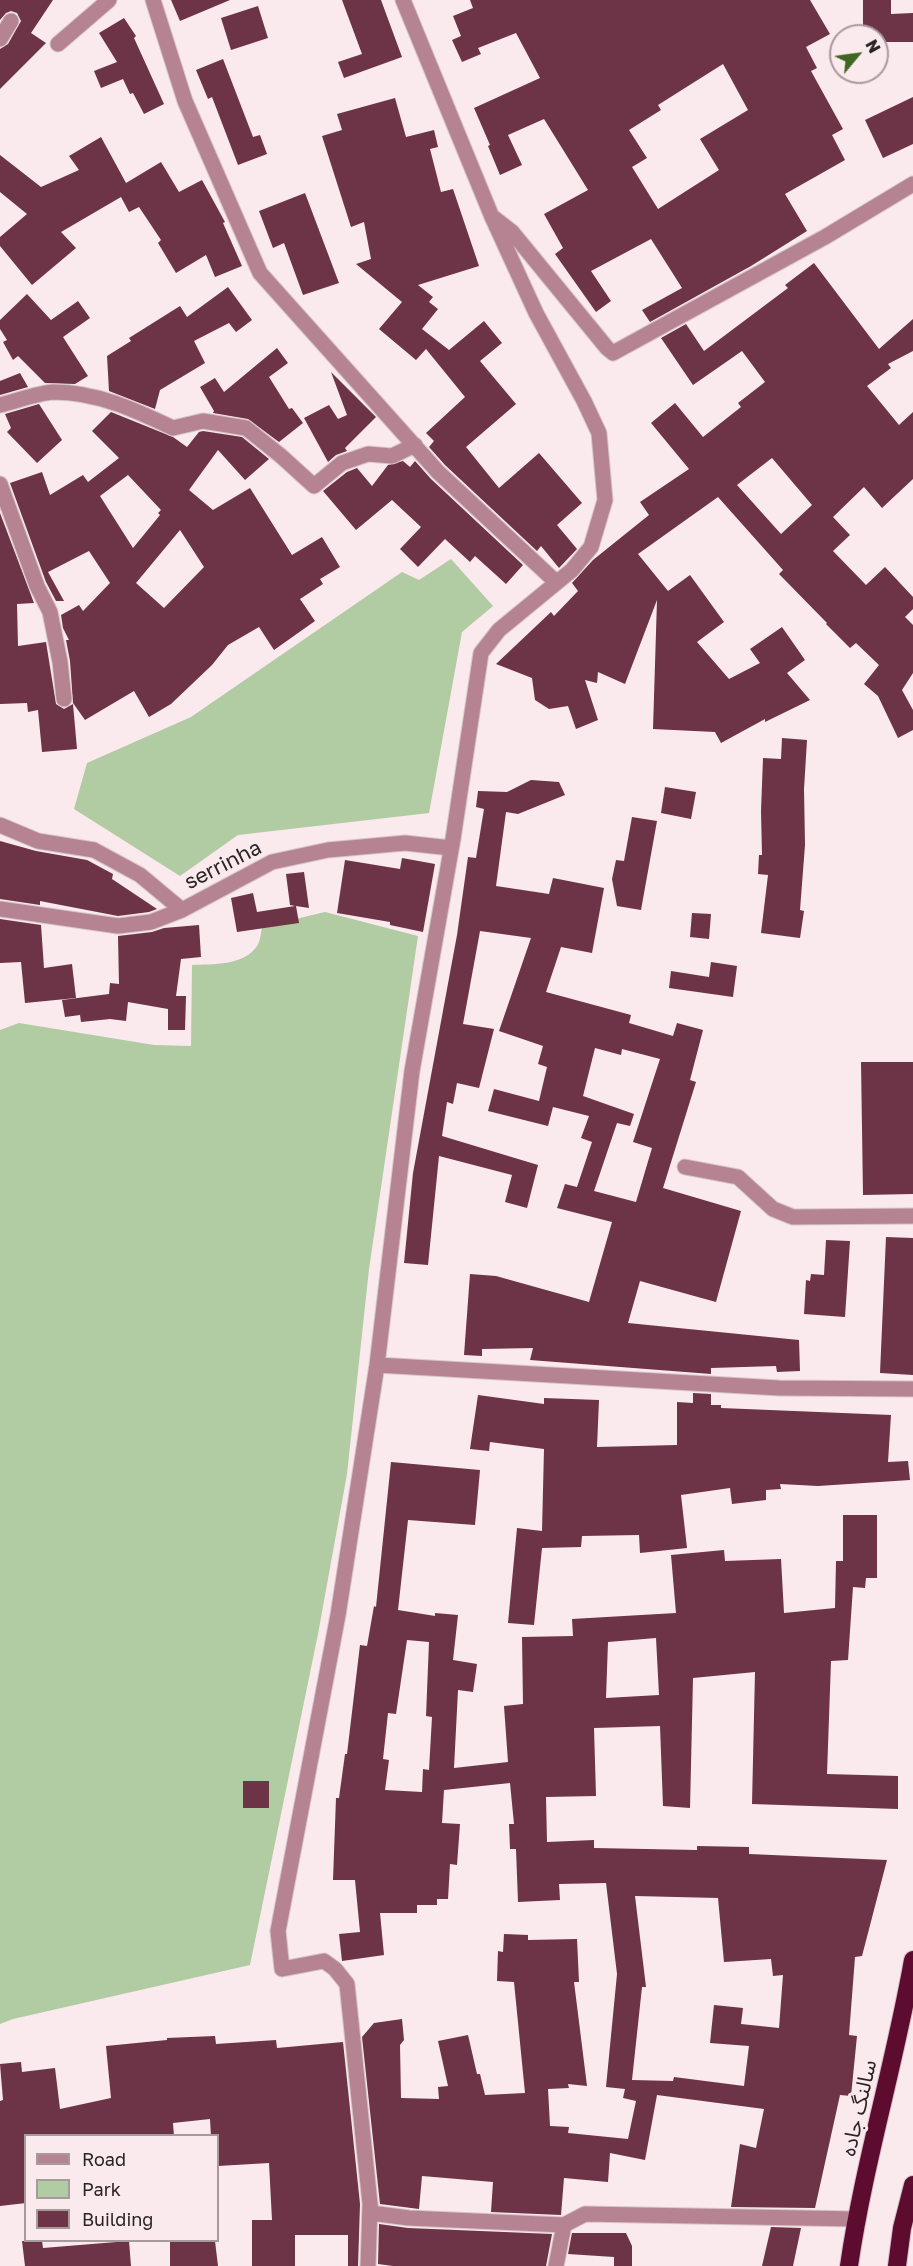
<!DOCTYPE html>
<html>
<head>
<meta charset="utf-8">
<style>
  body { margin:0 }
  #map { position:relative; width:913px; height:2266px; overflow:hidden; background:#fae9ed; font-family:"Golos Text",sans-serif }
  canvas { display:block }
  .legend { position:absolute; left:24px; top:2134px; width:195px; height:108px; box-sizing:border-box; background:#fae9ed; border:2px solid #a79a9d; margin:0; padding:8px 10px; list-style:none; font-size:18px; color:#2a2325 }
  .legend li { display:flex; align-items:center; gap:12px; height:30px }
  .legend b { width:30px; border:2px solid #a79a9d }
  .north { position:absolute; left:829px; top:24px; width:60px; height:60px; box-sizing:border-box; background:#fae9ed; border:2px solid #a79a9d; border-radius:50%; rotate:61deg; font-size:16px; font-weight:700; line-height:24px; text-align:center; color:#2a2325 }
  .north::after { content:''; display:block; margin:auto; width:21px; height:27px; background:#3f6722; clip-path:polygon(50% 0,100% 100%,50% 72%,0 100%) }
</style>
</head>
<body>
<div id="map">
<canvas width="913" height="2266"></canvas>
<ul class="legend">
<li><b style="height:8px;background:#b68392"></b>Road</li>
<li><b style="height:16px;background:#b1cba2"></b>Park</li>
<li><b style="height:16px;background:#6d3346"></b>Building</li>
</ul>
<div class="north">N</div>
</div>
<script>
const ctx = document.querySelector('canvas').getContext('2d');
ctx.lineJoin = 'round';
function fill(path, color) { ctx.fillStyle = color; ctx.fill(path, 'evenodd'); }
function strokePath(path, color, width, dash) { ctx.strokeStyle = color; ctx.lineWidth = width; ctx.lineCap = dash ? 'butt' : 'round'; ctx.setLineDash(dash || []); ctx.stroke(path); }
function drawText(font, color, halo, rows, align = 'center') {
  ctx.font = font + ' "Golos Text","Noto Sans Arabic",sans-serif'; ctx.lineWidth = 6; ctx.setLineDash([]); ctx.textBaseline = 'middle'; ctx.strokeStyle = halo; ctx.fillStyle = color; for (const [text, x, y, turn = 0] of rows) {
    ctx.save(); ctx.translate(x, y); ctx.rotate((+turn || 0) * Math.PI / 180); ctx.textAlign = isNaN(turn) ? turn : align; if (halo) ctx.strokeText(text, 0, 0); ctx.fillText(text, 0, 0); ctx.restore();
  }
}
const green = new Path2D(`
  M 451,559 L 493,606 L 462,632 L 429,813 L 238,835 L 180,876 L 74,809 L 87,763 L 191,717 L 402,572 L 419,580 Z
  M 325,912 L 418,936 L 369,1269 L 347,1474 L 318,1634 L 250,1965 L 13,2019 L 0,2024 L 0,1030 L 19,1023 L 154,1045 L 191,1046 L 192,965 C 212,964 244,966 257,946 C 260,942 261,933 262,927 Z`);
const building = new Path2D(`
  M 0,0 L 53,0 L 31,33 L 46,43 L 0,89 L 0,49 L 8,44 L 21,21 L 17,13 L 11,11 L 6,13 L 0,20 Z
  M 171,0 L 230,0 L 180,21 Z
  M 342,0 L 381,0 L 402,57 L 344,78 L 338,62 L 362,54 Z
  M 470,0 L 810,0 L 830,34 L 806,47 L 817,68 L 811,71 L 843,129 L 832,135 L 845,160 L 785,194 L 807,231 L 751,266 L 650,322 L 642,310 L 682,288 L 651,239 L 591,271 L 611,301 L 596,312 L 555,254 L 563,248 L 544,214 L 588,190 L 544,119 L 508,135 L 522,165 L 500,175 L 488,146 L 490,145 L 474,108 L 540,78 L 516,33 L 478,48 L 481,54 L 462,62 L 452,40 L 461,36 L 453,16 L 473,8 ZM 723,64 L 748,110 L 700,139 L 719,170 L 658,209 L 632,167 L 647,158 L 629,130 L 661,110 L 658,105 Z
  M 863,0 L 891,0 L 891,14 L 913,13 L 913,42 L 877,42 L 877,36 L 863,36 Z
  M 258,6 L 268,38 L 231,50 L 221,18 Z
  M 124,18 L 136,36 L 134,38 L 164,104 L 144,114 L 133,93 L 130,94 L 123,79 L 101,88 L 94,71 L 117,62 L 99,33 Z
  M 223,59 L 253,137 L 260,135 L 267,154 L 238,165 L 212,97 L 208,99 L 196,70 Z
  M 913,97 L 913,144 L 883,158 L 865,120 Z
  M 395,98 L 406,137 L 434,130 L 438,147 L 430,149 L 441,192 L 453,189 L 479,266 L 418,285 L 433,297 L 429,302 L 438,309 L 422,329 L 449,350 L 484,321 L 502,343 L 480,361 L 516,404 L 466,447 L 499,488 L 539,453 L 582,503 L 557,525 L 577,549 L 559,568 L 541,546 L 537,551 L 445,465 L 429,447 L 434,441 L 426,433 L 465,397 L 426,349 L 416,360 L 379,329 L 402,302 L 356,264 L 371,259 L 364,222 L 351,227 L 322,136 L 342,130 L 337,114 Z
  M 101,137 L 126,183 L 161,162 L 179,192 L 202,180 L 225,222 L 223,223 L 242,266 L 215,277 L 206,255 L 176,273 L 158,243 L 161,240 L 139,207 L 129,212 L 121,197 L 61,232 L 76,248 L 32,285 L 0,246 L 0,237 L 27,214 L 0,192 L 0,155 L 41,187 L 79,170 L 69,156 Z
  M 305,193 L 339,283 L 303,295 L 284,243 L 273,248 L 259,211 Z
  M 814,263 L 879,349 L 913,319 L 913,351 L 888,364 L 891,368 L 867,386 L 899,425 L 913,412 L 913,479 L 882,508 L 864,487 L 833,517 L 850,535 L 833,551 L 866,585 L 885,567 L 913,597 L 913,609 L 905,617 L 913,625 L 913,673 L 902,690 L 913,710 L 913,730 L 898,738 L 878,696 L 864,684 L 879,665 L 856,643 L 850,648 L 826,624 L 827,623 L 779,574 L 783,570 L 718,497 L 638,554 L 668,591 L 690,575 L 724,622 L 697,642 L 729,679 L 760,663 L 750,649 L 782,627 L 805,660 L 787,673 L 810,700 L 765,722 L 765,719 L 721,743 L 715,732 L 653,729 L 657,600 L 625,684 L 598,672 L 597,683 L 585,680 L 598,720 L 576,729 L 568,706 L 549,709 L 535,700 L 532,678 L 496,664 L 551,612 L 554,616 L 578,591 L 572,583 L 593,560 L 649,515 L 640,502 L 689,469 L 651,423 L 675,403 L 703,437 L 741,407 L 738,403 L 765,382 L 742,351 L 693,385 L 661,338 L 686,324 L 704,351 L 788,288 L 785,285 ZM 772,458 L 812,505 L 781,534 L 737,485 Z
  M 228,287 L 252,320 L 236,332 L 229,323 L 194,341 L 205,363 L 160,390 L 155,409 L 109,391 L 107,356 L 131,341 L 129,338 L 180,306 L 187,317 Z
  M 27,294 L 51,320 L 78,301 L 90,318 L 63,337 L 88,376 L 75,384 L 45,383 L 18,356 L 13,360 L 3,342 L 7,340 L 0,329 L 0,320 Z
  M 277,348 L 288,363 L 269,377 L 289,409 L 292,408 L 303,423 L 279,442 L 248,419 L 213,413 L 214,411 L 200,387 L 215,378 L 224,392 Z
  M 331,372 L 376,417 L 345,448 L 347,451 L 336,455 L 328,462 L 304,418 L 329,405 L 338,419 L 347,415 Z
  M 20,373 L 28,387 L 0,395 L 0,381 Z
  M 39,404 L 62,440 L 37,463 L 7,432 L 11,428 L 5,414 Z
  M 111,412 L 173,437 L 187,447 L 199,432 L 203,431 L 242,437 L 269,459 L 245,480 L 218,450 L 189,490 L 213,510 L 250,488 L 292,555 L 322,537 L 340,567 L 320,579 L 323,584 L 300,599 L 315,621 L 274,650 L 259,627 L 228,645 L 212,665 L 171,704 L 149,717 L 134,691 L 85,720 L 73,703 L 70,661 L 66,640 L 69,640 L 63,628 L 61,615 L 79,605 L 83,611 L 110,583 L 89,551 L 48,572 L 64,601 L 56,601 L 46,582 L 10,483 L 42,472 L 50,495 L 83,475 L 88,482 L 119,458 L 92,431 ZM 128,475 L 161,510 L 158,513 L 160,515 L 133,548 L 100,496 ZM 180,530 L 204,567 L 164,608 L 136,583 Z
  M 403,461 L 410,467 L 415,461 L 431,479 L 523,565 L 506,584 L 475,556 L 470,562 L 445,539 L 418,567 L 400,549 L 421,527 L 392,500 L 356,530 L 323,491 L 347,472 L 357,468 L 372,486 L 388,465 Z
  M 0,513 L 34,603 L 17,604 L 18,646 L 46,642 L 56,704 L 64,709 L 73,704 L 77,749 L 42,752 L 38,710 L 28,712 L 27,703 L 0,704 Z
  M 782,738 L 807,740 L 804,789 L 805,845 L 800,910 L 804,911 L 800,938 L 761,933 L 768,875 L 758,874 L 759,855 L 762,855 L 761,811 L 763,758 L 781,759 Z
  M 531,780 L 559,782 L 565,795 L 518,814 L 506,812 L 496,886 L 549,894 L 553,878 L 604,888 L 592,953 L 561,947 L 546,992 L 631,1015 L 629,1023 L 673,1036 L 677,1023 L 703,1030 L 690,1080 L 696,1082 L 663,1188 L 741,1211 L 716,1302 L 640,1281 L 628,1323 L 799,1340 L 800,1371 L 777,1372 L 776,1366 L 711,1368 L 711,1374 L 530,1360 L 533,1348 L 482,1349 L 482,1356 L 464,1355 L 470,1274 L 496,1276 L 589,1302 L 612,1222 L 557,1208 L 565,1184 L 577,1187 L 592,1142 L 581,1138 L 589,1116 L 553,1107 L 548,1126 L 488,1111 L 494,1089 L 539,1101 L 547,1067 L 538,1064 L 543,1046 L 499,1031 L 531,938 L 480,931 L 463,1024 L 494,1029 L 479,1088 L 457,1083 L 453,1104 L 447,1102 L 442,1136 L 538,1165 L 527,1208 L 505,1202 L 512,1175 L 439,1156 L 428,1265 L 404,1263 L 413,1173 L 457,935 L 468,857 L 476,858 L 484,809 L 476,807 L 478,791 L 507,792 ZM 595,1048 L 621,1055 L 622,1049 L 660,1059 L 633,1142 L 652,1148 L 636,1202 L 594,1191 L 617,1123 L 630,1126 L 634,1114 L 583,1096 Z
  M 665,787 L 696,792 L 691,819 L 661,813 Z
  M 632,817 L 657,821 L 641,910 L 617,906 L 612,879 L 616,860 L 624,861 Z
  M 0,841 L 36,851 L 87,860 L 113,874 L 112,879 L 157,909 L 149,912 L 118,916 L 40,901 L 40,905 L 0,899 Z
  M 402,858 L 435,864 L 423,932 L 390,925 L 390,922 L 337,913 L 345,860 L 400,869 Z
  M 304,872 L 309,908 L 296,906 L 299,923 L 237,932 L 231,898 L 253,893 L 257,912 L 295,906 L 290,905 L 286,874 Z
  M 692,913 L 711,914 L 709,939 L 690,937 Z
  M 0,919 L 41,925 L 44,968 L 72,964 L 76,998 L 25,1003 L 21,962 L 0,963 Z
  M 199,925 L 201,957 L 181,959 L 176,996 L 186,996 L 185,1030 L 168,1030 L 168,1009 L 128,1002 L 126,1021 L 110,1019 L 81,1022 L 80,1015 L 65,1017 L 62,1000 L 109,994 L 110,983 L 119,984 L 118,936 L 152,932 L 164,928 Z
  M 711,962 L 737,966 L 733,997 L 669,988 L 671,971 L 709,977 Z
  M 861,1062 L 913,1062 L 913,1194 L 863,1195 Z
  M 886,1237 L 913,1238 L 913,1375 L 880,1373 Z
  M 826,1240 L 850,1241 L 845,1317 L 804,1314 L 806,1280 L 810,1281 L 811,1274 L 824,1275 Z
  M 693,1393 L 711,1394 L 711,1405 L 721,1405 L 721,1408 L 891,1415 L 888,1462 L 908,1461 L 910,1480 L 818,1486 L 780,1484 L 781,1489 L 766,1490 L 766,1500 L 732,1504 L 730,1488 L 681,1495 L 687,1548 L 640,1553 L 639,1535 L 582,1536 L 581,1547 L 542,1548 L 534,1625 L 508,1623 L 517,1528 L 542,1531 L 544,1449 L 490,1442 L 489,1451 L 470,1449 L 478,1395 L 544,1404 L 544,1398 L 599,1400 L 597,1447 L 677,1445 L 677,1402 L 693,1403 Z
  M 391,1462 L 480,1470 L 475,1525 L 408,1520 L 398,1610 L 435,1616 L 435,1613 L 458,1615 L 453,1660 L 477,1664 L 473,1692 L 458,1690 L 454,1768 L 508,1762 L 504,1706 L 523,1704 L 522,1637 L 573,1636 L 572,1619 L 676,1613 L 671,1555 L 724,1550 L 725,1561 L 781,1559 L 784,1613 L 835,1608 L 836,1561 L 843,1561 L 843,1515 L 877,1515 L 877,1578 L 866,1578 L 865,1588 L 853,1587 L 848,1660 L 831,1661 L 827,1774 L 898,1776 L 898,1809 L 752,1804 L 755,1672 L 693,1678 L 690,1808 L 663,1806 L 660,1726 L 594,1728 L 596,1796 L 546,1797 L 547,1842 L 594,1840 L 594,1848 L 697,1850 L 697,1846 L 749,1847 L 749,1854 L 887,1860 L 862,1956 L 855,1957 L 849,2035 L 857,2036 L 851,2096 L 840,2095 L 815,2208 L 731,2207 L 740,2144 L 756,2148 L 764,2109 L 657,2095 L 645,2160 L 610,2153 L 608,2182 L 564,2178 L 561,2215 L 491,2212 L 493,2182 L 422,2176 L 419,2209 L 380,2204 L 362,2037 L 374,2023 L 402,2019 L 404,2040 L 400,2045 L 401,2098 L 439,2099 L 438,2087 L 448,2086 L 438,2041 L 468,2035 L 477,2074 L 480,2074 L 485,2095 L 525,2093 L 514,1982 L 497,1981 L 498,1951 L 503,1952 L 504,1934 L 528,1935 L 528,1940 L 577,1939 L 579,1982 L 574,1982 L 587,2086 L 568,2084 L 569,2088 L 548,2089 L 550,2126 L 569,2127 L 568,2133 L 628,2139 L 636,2101 L 623,2098 L 625,2089 L 606,2087 L 617,1974 L 606,1883 L 559,1884 L 560,1900 L 518,1902 L 516,1849 L 510,1849 L 509,1824 L 514,1824 L 510,1783 L 444,1790 L 442,1823 L 460,1824 L 457,1865 L 450,1864 L 448,1899 L 437,1899 L 437,1905 L 417,1905 L 417,1913 L 380,1913 L 384,1955 L 342,1961 L 339,1934 L 360,1932 L 355,1880 L 333,1880 L 336,1798 L 339,1798 L 345,1754 L 347,1754 L 360,1645 L 367,1646 L 374,1606 L 376,1607 ZM 656,1638 L 659,1695 L 606,1698 L 608,1642 ZM 407,1640 L 429,1642 L 426,1716 L 432,1717 L 429,1770 L 423,1769 L 422,1792 L 385,1790 L 389,1760 L 383,1759 L 388,1713 L 396,1714 ZM 635,1896 L 718,1898 L 724,1962 L 771,1959 L 773,1976 L 783,1975 L 779,2028 L 741,2024 L 743,2008 L 714,2005 L 710,2043 L 749,2046 L 744,2086 L 674,2077 L 673,2081 L 632,2080 L 642,1987 L 646,1987 Z
  M 243,1781 L 269,1781 L 269,1808 L 243,1808 Z
  M 215,2036 L 216,2044 L 276,2040 L 277,2048 L 343,2042 L 360,2204 L 358,2266 L 348,2266 L 348,2235 L 295,2235 L 295,2266 L 252,2266 L 252,2220 L 272,2220 L 269,2163 L 218,2166 L 218,2136 L 211,2136 L 210,2119 L 173,2123 L 174,2136 L 26,2136 L 26,2203 L 0,2206 L 0,2101 L 3,2100 L 0,2064 L 21,2062 L 22,2072 L 55,2068 L 60,2109 L 111,2098 L 106,2046 L 167,2040 L 167,2038 Z
  M 379,2224 L 408,2228 L 552,2234 L 546,2266 L 393,2266 L 378,2264 Z
  M 771,2227 L 801,2228 L 793,2266 L 762,2266 Z
  M 572,2233 L 626,2233 L 632,2246 L 632,2266 L 614,2266 L 614,2257 L 568,2254 Z
  M 22,2241 L 42,2241 L 43,2248 L 129,2241 L 131,2266 L 25,2266 Z
  M 170,2241 L 215,2241 L 218,2266 L 170,2266 Z`);
const minor = new Path2D(`
  M 153,0 L 185,101 L 260,273 L 438,472 L 556,582
  M 403,0 L 492,217 L 536,313 L 584,401 L 599,433 L 605,500 L 591,547 L 572,570 L 499,630 L 481,653 L 453,839 L 412,1071 L 377,1365 L 338,1615 L 278,1931 L 282,1969 L 324,1961 L 335,1969 L 347,1984 L 371,2213 L 409,2218 L 564,2225 L 585,2214 L 856,2219
  M 0,39 L 11,21
  M 58,44 L 109,0
  M 494,218 L 512,232 L 607,348 L 613,353 L 825,237 L 913,184
  M 0,405 C 17,401 37,393 54,392 C 97,392 135,410 173,428 L 203,421 L 246,428 L 281,456 L 314,486 L 342,463 L 368,454 L 392,456 L 415,445
  M 0,484 L 37,586 L 50,612 L 60,662 L 64,699
  M 0,825 L 38,841 L 94,850 L 140,875 L 182,910 L 272,862 L 328,850 L 405,843 L 451,848
  M 0,909 L 118,926 L 151,922 L 182,910
  M 685,1167 L 738,1177 L 773,1209 L 793,1217 L 913,1216
  M 377,1365 L 779,1388 L 913,1389
  M 368,2266 L 370,2205
  M 556,2266 L 564,2225`);
const highway = new Path2D(`
  M 849,2266 C 864,2163 895,2063 913,1960
  M 897,2266 L 902,2228 L 913,2185`);
const streetNames = [
  ["serrinha",223,865,-27],
  ["سالنگ جاده",859,2108,-77]
];
fill(green, '#b1cba2');
fill(building, '#6d3346');
strokePath(minor, '#d5c5c9', 17);
strokePath(highway, '#d5c5c9', 20);
strokePath(minor, '#b68392', 15);
strokePath(highway, '#5d0b2f', 18);
drawText('21px', '#2a2325', '#fae9ed', streetNames);
</script>
</body>
</html>
